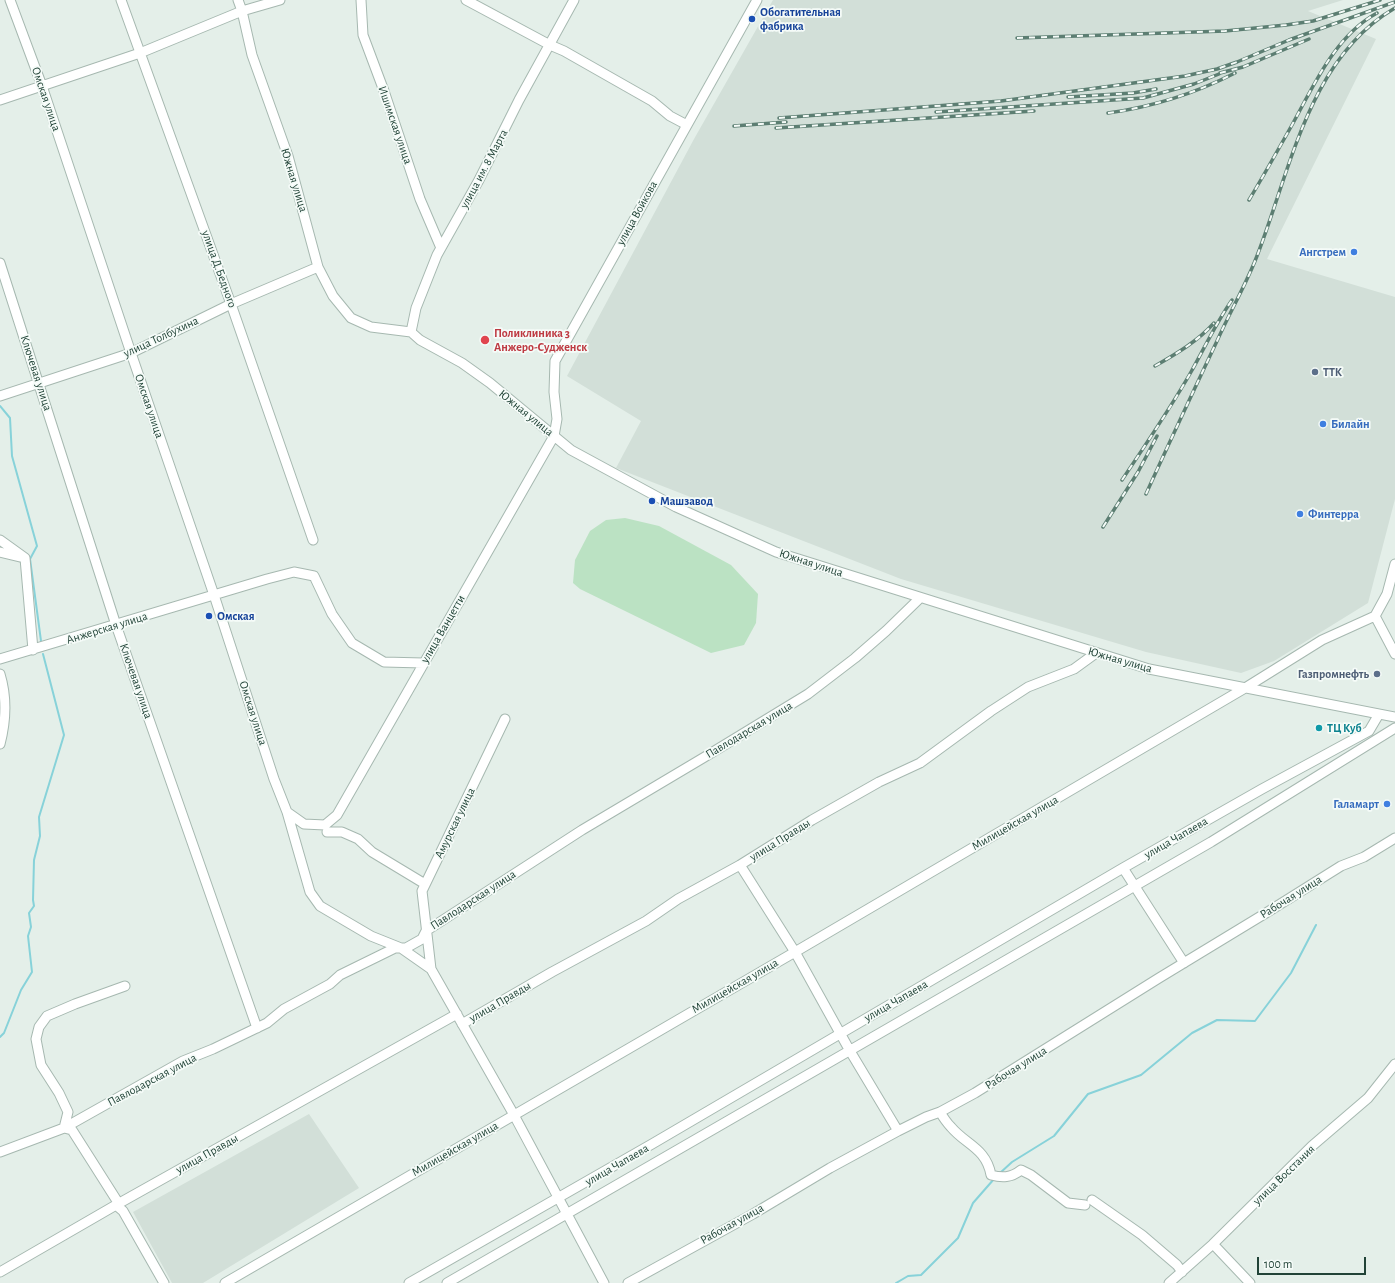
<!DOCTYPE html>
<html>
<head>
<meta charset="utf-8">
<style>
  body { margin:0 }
  #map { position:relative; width:1395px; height:1283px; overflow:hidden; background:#e4efe9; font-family:"Alegreya Sans",sans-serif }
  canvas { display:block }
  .scale { position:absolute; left:1257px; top:1257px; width:109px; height:18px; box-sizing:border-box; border:2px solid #214337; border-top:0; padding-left:5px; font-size:12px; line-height:14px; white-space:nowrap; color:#214337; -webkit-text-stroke:3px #f5fbf8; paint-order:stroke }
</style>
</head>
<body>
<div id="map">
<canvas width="1395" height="1283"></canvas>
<div class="scale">100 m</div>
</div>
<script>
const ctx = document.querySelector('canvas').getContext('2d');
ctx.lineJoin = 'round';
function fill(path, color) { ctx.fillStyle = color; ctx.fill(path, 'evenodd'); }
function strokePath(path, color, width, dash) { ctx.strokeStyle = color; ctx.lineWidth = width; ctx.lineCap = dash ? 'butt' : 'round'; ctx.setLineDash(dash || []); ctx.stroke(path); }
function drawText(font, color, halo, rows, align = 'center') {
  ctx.font = font + ' "Alegreya Sans",sans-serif'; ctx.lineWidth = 3.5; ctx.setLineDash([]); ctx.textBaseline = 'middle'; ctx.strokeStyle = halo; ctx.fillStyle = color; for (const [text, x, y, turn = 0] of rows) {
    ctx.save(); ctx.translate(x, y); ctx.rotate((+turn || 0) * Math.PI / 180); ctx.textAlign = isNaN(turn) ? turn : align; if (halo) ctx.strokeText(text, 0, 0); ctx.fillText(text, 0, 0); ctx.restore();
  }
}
const built = new Path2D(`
  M 773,0 L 1343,0 L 1308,11 L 1376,39 L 1267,259 L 1395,297 L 1395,499 L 1368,603 L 1274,661 L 1241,673 L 1146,652 L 901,579 L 616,468 L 641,421 L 567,376 L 694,139 Z
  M 309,1114 L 359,1188 L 203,1283 L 172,1283 L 133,1212 Z`);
const green = new Path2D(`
  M 625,518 L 659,526 L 731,565 L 758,594 L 756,623 L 744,645 L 711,653 L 580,589 L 573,583 L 575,560 L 590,531 L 606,520 Z`);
const stream = new Path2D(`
  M 0,406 L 10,418 L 12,456 L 37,546 L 30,559 L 41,641
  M 0,1037 L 4,1033 L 21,990 L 32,972 L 28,936 L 31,927 L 29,913 L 34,906 L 33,900 L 34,860 L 40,836 L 39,817 L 64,735 L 43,654
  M 1000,1173 L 1012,1162 L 1054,1136 L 1088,1094 L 1141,1075 L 1192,1033 L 1217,1020 L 1255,1021 L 1291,973 L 1316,925
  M 896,1283 L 908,1276 L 921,1275 L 958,1238 L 973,1203 L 994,1179`);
const minor = new Path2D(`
  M 10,0 L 42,86 L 131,353 L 214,595 L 274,779 L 287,812 L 304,824 L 325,825 L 337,815 L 554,436 L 557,419 L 554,392 L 555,361 L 757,0
  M 121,0 L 231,304 L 313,540
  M 238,0 L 242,11 L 252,55 L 288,156 L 318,267 L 333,296 L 351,318 L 371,327 L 411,332
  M 361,0 L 363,35 L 384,91 L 420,199 L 441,248
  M 466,0 L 550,45 L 564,51 L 652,101 L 670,116 L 687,125
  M 574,0 L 519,100 L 479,180 L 437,255 L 416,308 L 411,332 L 420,340 L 462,363 L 490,383 L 571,450 L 676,507 L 776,552 L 1149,669 L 1395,717
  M 0,100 L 140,53 L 242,11 L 280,0
  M 0,263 L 116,625 L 257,1028
  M 0,396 L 131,353 L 231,304 L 318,267
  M 0,540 L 25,558
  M 0,552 L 20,557
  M 25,558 L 33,650
  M 1375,616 L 1387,594 L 1395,564
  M 1375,616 L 1395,654
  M 0,659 L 267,579 L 294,572 L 314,576 L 332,614 L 352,643 L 384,662 L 423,663
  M 0,674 C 7,697 6,721 0,744
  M 505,719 L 422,891 L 431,969 L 514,1115 L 604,1283
  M 287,812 L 310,892 L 320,906 L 371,936 L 401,948 L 431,969
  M 327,832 L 342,832 L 358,839 L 372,852 L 425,884
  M 740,865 L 795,952 L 850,1051 L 898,1131
  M 1123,868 L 1184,963
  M 462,1024 L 552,972 L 646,921 L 678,899 L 740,865 L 812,820 L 879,782 L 920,763 L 991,711 L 1028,687 L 1074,669 L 1096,653
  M 940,1112 C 943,1117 947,1123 951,1127 C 966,1145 986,1148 991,1175 C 1002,1178 1011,1178 1021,1170 L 1031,1175 L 1068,1203 L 1085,1205
  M 0,1152 L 64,1128 L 183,1061 L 213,1049 L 267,1023 L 284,1009 L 330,984 L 340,975 L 395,948 L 406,948 L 422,939 L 426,931 L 582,830 L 703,758 L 808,694 L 855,658 L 886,631 L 920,598
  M 1092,1200 L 1142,1235 L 1177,1265 L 1182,1272
  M 119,1204 L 72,1130 L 64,1128 L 68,1112 L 59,1093 L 41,1065 L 36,1039 L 39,1027 L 47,1016 L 75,1004 L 125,986
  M 116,1205 L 123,1211 L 164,1283
  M 1213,1244 L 1250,1283
  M 0,1272 L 116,1205 L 457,1014
  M 225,1283 L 795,952 L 1245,688 L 1322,640 L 1375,616
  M 409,1283 L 652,1144 L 1123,868 L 1262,789 L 1369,731 L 1379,714
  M 447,1283 L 1211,842 L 1395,728
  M 628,1283 L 753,1214 L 830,1168 L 898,1131 L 926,1117 L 940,1112 L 975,1093 L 1159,978 L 1266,913 L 1341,866 L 1364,857 L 1395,838
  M 1169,1283 L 1213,1244 L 1312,1146 L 1368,1098 L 1395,1064`);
const rail = new Path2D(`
  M 1017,38 L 1225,31 L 1286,25 L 1313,21 L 1380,0
  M 1220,73 L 1243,67 L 1309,39
  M 1068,97 L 1133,93 L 1156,89
  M 936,112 L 1143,98 L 1194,84 L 1219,74
  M 1108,113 C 1152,107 1196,93 1235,73
  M 779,118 L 1001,101 L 1185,76 L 1217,69 L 1237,62 L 1289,40 L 1395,2
  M 734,126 L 786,122
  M 776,128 L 1034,111
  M 1249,200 C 1264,175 1278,150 1292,125 C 1314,85 1335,36 1377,13
  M 1155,366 C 1176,354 1198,341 1214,323
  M 1122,480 C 1146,444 1170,409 1191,372 C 1205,347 1216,323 1232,300
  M 1146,494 C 1169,443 1193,392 1217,341 C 1229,314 1244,288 1255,261 C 1290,174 1307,59 1395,8
  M 1103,527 L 1138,472 L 1157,436`);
const markers = [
  [752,19,4,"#1a4fb4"],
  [1354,252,4,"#3f7fe0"],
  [485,340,5,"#e0444e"],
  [1315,372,4,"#5c6f8a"],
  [1323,424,4,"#3f7fe0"],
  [652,501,4,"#1a4fb4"],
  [1300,514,4,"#3f7fe0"],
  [209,616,4,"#1a4fb4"],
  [1377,674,4,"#5c6f8a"],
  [1319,728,4,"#0f9aa8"],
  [1387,804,4,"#3f7fe0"]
];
const transitNames = [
  ["Обогатительная",760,12],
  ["фабрика",760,26],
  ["Машзавод",660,501],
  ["Омская",217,616]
];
const streetNames = [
  ["Омская улица",46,99,71],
  ["Ишимская улица",395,125,71],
  ["улица им. 8 Марта",484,169,-62],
  ["Южная улица",294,180,73],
  ["улица Войкова",637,213,-61],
  ["улица Д.Бедного",219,269,70],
  ["улица Толбухина",161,337,-25],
  ["Ключевая улица",36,373,72],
  ["Омская улица",149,406,71],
  ["Южная улица",526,413,39],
  ["Южная улица",811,563,18],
  ["Анжерская улица",107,628,-17],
  ["улица Ванцетти",443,629,-60],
  ["Южная улица",1120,660,16],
  ["Ключевая улица",136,681,71],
  ["Омская улица",253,713,72],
  ["Павлодарская улица",749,730,-31],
  ["Амурская улица",455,823,-64],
  ["Милицейская улица",1015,823,-30],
  ["улица Чапаева",1176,838,-30],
  ["улица Правды",780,840,-32],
  ["Рабочая улица",1291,897,-32],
  ["Павлодарская улица",473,900,-33],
  ["Милицейская улица",735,986,-30],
  ["улица Чапаева",896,1001,-30],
  ["улица Правды",500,1002,-30],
  ["Рабочая улица",1016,1068,-32],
  ["Павлодарская улица",152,1080,-28],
  ["Милицейская улица",455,1149,-30],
  ["улица Правды",207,1154,-29],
  ["улица Чапаева",617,1165,-30],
  ["улица Восстания",1284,1175,-44],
  ["Рабочая улица",732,1224,-29]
];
const shopNames = [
  ["Ангстрем",1346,252],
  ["Билайн",1331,424,"left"],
  ["Финтерра",1308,514,"left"],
  ["Галамарт",1379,804]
];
const healthNames = [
  ["Поликлиника 3",494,333],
  ["Анжеро-Судженск",494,347]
];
const serviceNames = [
  ["ТТК",1323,372],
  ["Газпромнефть",1369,674,"right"]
];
const cultureNames = [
  ["ТЦ Куб",1327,728]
];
fill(built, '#d2dfd8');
fill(green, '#bbe2c3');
strokePath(stream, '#87d2d9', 2);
strokePath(minor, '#a6b8b0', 11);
strokePath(minor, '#fff', 9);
strokePath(rail, '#5c7e72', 3.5);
strokePath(rail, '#f5fbf8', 2, [6]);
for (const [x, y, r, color] of markers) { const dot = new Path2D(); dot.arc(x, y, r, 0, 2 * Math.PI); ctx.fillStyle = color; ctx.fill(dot); strokePath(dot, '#f5fbf8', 1.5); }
drawText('bold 12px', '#164399', '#f5fbf8', transitNames, 'left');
drawText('12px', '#214337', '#f5fbf8', streetNames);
drawText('bold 12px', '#366cbe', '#f5fbf8', shopNames, 'right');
drawText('bold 12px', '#be3a42', '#f5fbf8', healthNames, 'left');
drawText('bold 12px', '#4e5e75', '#f5fbf8', serviceNames, 'left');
drawText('bold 12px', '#0d838f', '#f5fbf8', cultureNames, 'left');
</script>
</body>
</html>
